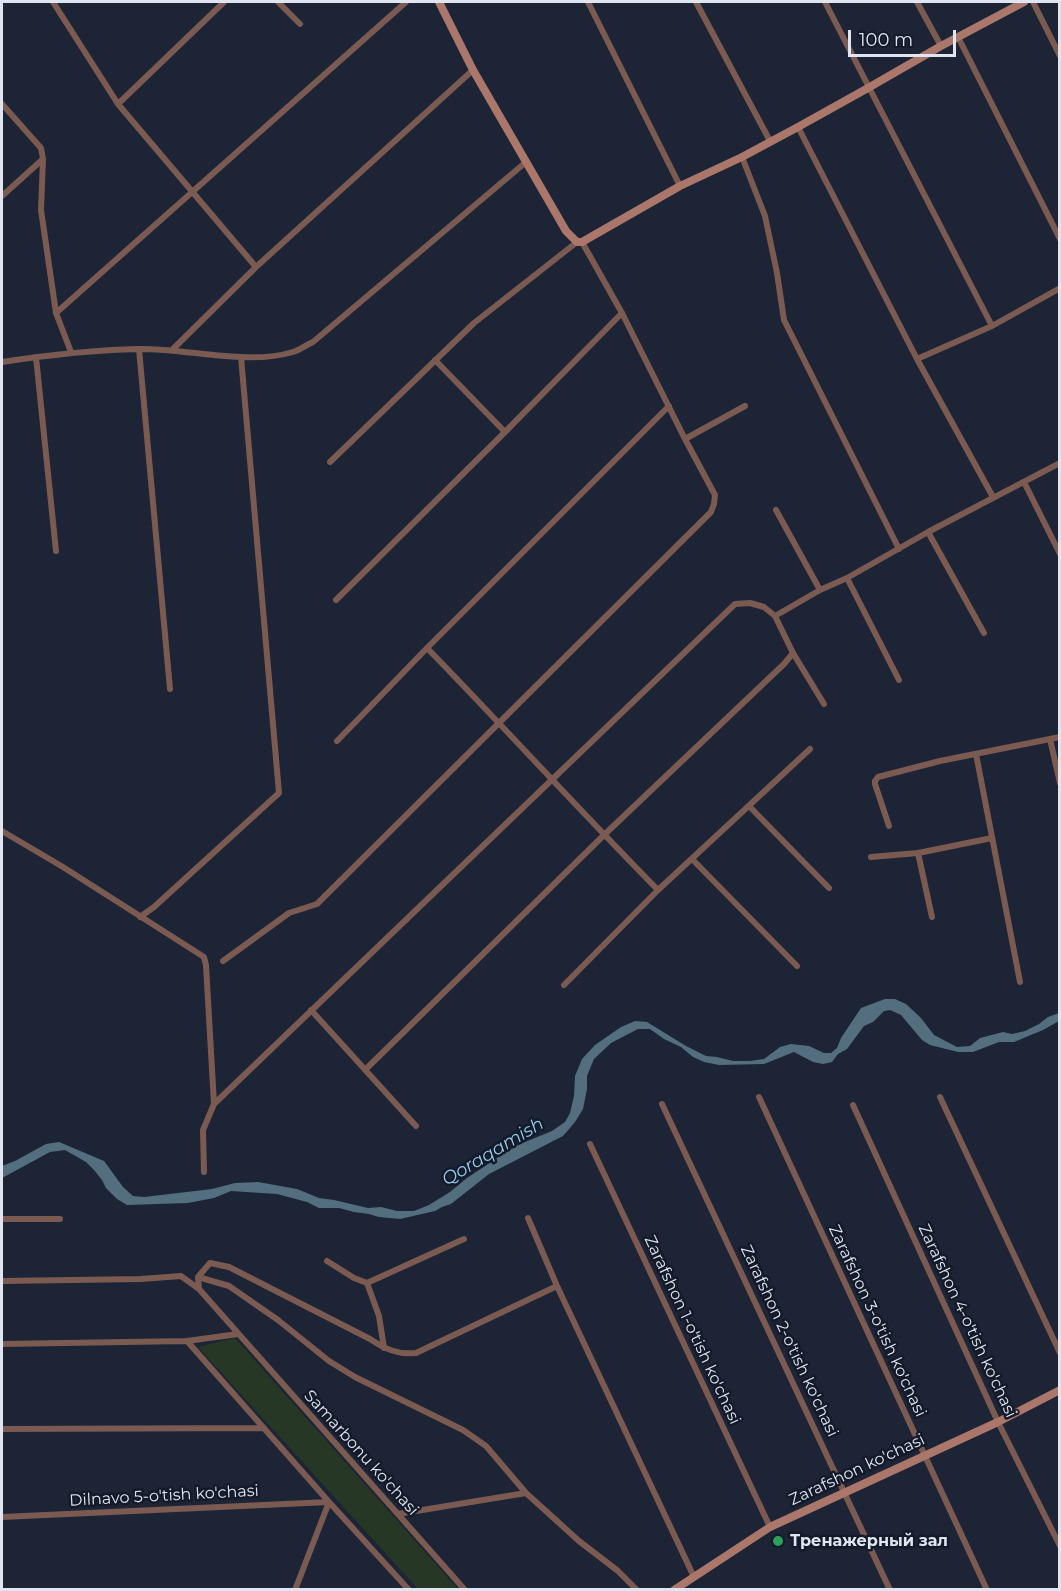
<!DOCTYPE html>
<html>
<head>
<meta charset="utf-8">
<style>
  body { margin:0 }
  #map { position:relative; width:1061px; height:1591px; overflow:hidden; background:#1c2435; font-family:Montserrat,sans-serif }
  canvas { display:block }
  .frame { position:absolute; inset:0; border:3px solid #e0e6f1; pointer-events:none }
  .scale { position:absolute; left:848px; top:30px; width:108px; height:27px; box-sizing:border-box; border:3px solid #e0e6f1; border-top:0; padding-left:8px; font-size:18px; line-height:21px; white-space:nowrap; color:#e0e6f1; -webkit-text-stroke:4px #131a2a; paint-order:stroke }
</style>
</head>
<body>
<div id="map">
<canvas width="1061" height="1591"></canvas>
<div class="frame"></div>
<div class="scale">100 m</div>
</div>
<script>
const ctx = document.querySelector('canvas').getContext('2d');
ctx.lineJoin = 'round';
function fill(path, color) { ctx.fillStyle = color; ctx.fill(path, 'evenodd'); }
function strokePath(path, color, width, dash) { ctx.strokeStyle = color; ctx.lineWidth = width; ctx.lineCap = dash ? 'butt' : 'round'; ctx.setLineDash(dash || []); ctx.stroke(path); }
function drawText(font, color, halo, rows, align = 'center') {
  ctx.font = font + ' Montserrat,sans-serif'; ctx.lineWidth = 5; ctx.setLineDash([]); ctx.textBaseline = 'middle'; ctx.strokeStyle = halo; ctx.fillStyle = color; for (const [text, x, y, turn = 0] of rows) {
    ctx.save(); ctx.translate(x, y); ctx.rotate((+turn || 0) * Math.PI / 180); ctx.textAlign = isNaN(turn) ? turn : align; if (halo) ctx.strokeText(text, 0, 0); ctx.fillText(text, 0, 0); ctx.restore();
  }
}
const green = new Path2D(`
  M 235,1338 L 458,1589 L 418,1589 L 198,1347 Z`);
const water = new Path2D(`
  M 885,999 L 895,999 L 906,1004 L 921,1018 L 934,1035 L 957,1047 L 970,1046 L 980,1038 L 1003,1032 L 1012,1034 L 1025,1031 L 1039,1024 L 1048,1017 L 1059,1013 L 1059,1021 L 1043,1030 L 1014,1042 L 999,1042 L 973,1052 L 958,1052 L 930,1045 L 922,1040 L 901,1015 L 890,1010 L 884,1011 L 873,1022 L 864,1026 L 847,1049 L 838,1054 L 832,1062 L 823,1064 L 813,1062 L 794,1052 L 764,1064 L 719,1065 L 704,1062 L 693,1057 L 681,1047 L 664,1039 L 650,1029 L 638,1029 L 611,1043 L 594,1059 L 587,1076 L 587,1089 L 583,1109 L 575,1122 L 563,1136 L 489,1174 L 451,1204 L 442,1207 L 435,1211 L 400,1219 L 379,1217 L 369,1214 L 354,1212 L 339,1208 L 319,1208 L 307,1202 L 277,1194 L 231,1191 L 214,1198 L 188,1203 L 127,1205 L 117,1199 L 106,1188 L 102,1180 L 94,1170 L 86,1162 L 65,1150 L 50,1152 L 2,1178 L 2,1166 L 15,1161 L 46,1144 L 59,1142 L 104,1161 L 123,1187 L 133,1196 L 144,1197 L 212,1189 L 235,1183 L 258,1182 L 297,1189 L 319,1198 L 334,1200 L 368,1208 L 381,1207 L 397,1211 L 414,1211 L 429,1205 L 450,1192 L 467,1178 L 506,1152 L 520,1144 L 552,1131 L 565,1122 L 570,1113 L 574,1096 L 575,1076 L 582,1059 L 595,1045 L 621,1027 L 635,1021 L 647,1022 L 686,1046 L 706,1056 L 717,1057 L 733,1061 L 750,1061 L 764,1059 L 780,1047 L 791,1044 L 809,1046 L 824,1053 L 831,1053 L 837,1048 L 841,1038 L 861,1008 Z`);
const street = new Path2D(`
  M 53,2 L 118,104 L 256,267
  M 278,2 L 300,24
  M 588,2 L 680,186
  M 696,2 L 770,141
  M 825,2 L 992,326
  M 917,2 L 941,46
  M 1033,2 L 1060,56
  M 958,37 L 1060,239
  M 2,104 L 41,148 L 43,159 L 41,210 L 56,313 L 71,352
  M 118,104 L 224,2
  M 798,127 L 917,359 L 993,497
  M 742,157 L 765,216 L 777,273 L 784,320 L 899,549
  M 2,196 L 43,159
  M 56,313 L 406,2
  M 139,349 L 170,689
  M 172,350 L 256,267 L 473,70
  M 36,357 L 56,551
  M 917,359 L 992,326 L 1060,288
  M 435,360 L 505,432
  M 2,362 C 48,355 91,350 138,349 C 187,348 247,366 293,352 C 300,350 306,345 313,342 L 526,162
  M 685,439 L 745,406
  M 330,462 L 474,323 L 577,242
  M 1024,482 L 1060,554
  M 776,510 L 820,590
  M 928,532 L 984,633
  M 847,578 L 899,680
  M 336,600 L 505,432 L 622,313
  M 775,616 L 820,590 L 847,578 L 928,532 L 1060,463
  M 427,648 C 505,728 580,811 658,890
  M 1050,739 L 1060,783
  M 337,741 L 427,648 L 669,406
  M 976,754 L 1020,982
  M 749,806 L 829,888
  M 889,826 L 875,784 L 875,781 L 878,777 L 940,761 L 1060,737
  M 2,831 L 63,867 L 204,957 L 206,965 L 214,1104 L 203,1130 L 204,1172
  M 871,857 L 918,853
  M 692,859 L 797,966
  M 140,917 L 154,907 L 279,793 L 241,357
  M 932,917 L 918,853 L 992,838
  M 223,961 L 289,913 L 317,904 L 711,512 L 714,504 L 715,495 L 685,439 L 622,313 L 582,242
  M 564,985 L 658,890 L 810,749
  M 311,1010 L 416,1126
  M 365,1070 L 604,835 L 784,664 L 793,653
  M 759,1097 L 987,1590
  M 940,1097 L 1060,1353
  M 214,1104 L 735,604 L 750,603 L 764,607 L 775,616 L 793,653 L 824,704
  M 662,1104 L 890,1590
  M 853,1105 L 998,1422 L 1060,1546
  M 590,1144 L 770,1527
  M 528,1218 L 557,1286 L 694,1577
  M 2,1219 L 60,1219
  M 327,1261 L 354,1278 L 367,1283 L 379,1316 L 384,1348
  M 198,1277 L 229,1286 L 278,1320 L 329,1361 L 355,1377 L 463,1430 L 486,1446 L 526,1493 L 579,1541 L 618,1571 L 637,1590
  M 2,1281 L 141,1279 L 181,1276 L 199,1289 L 465,1590
  M 367,1283 L 464,1239
  M 199,1289 L 198,1277 L 210,1263 L 229,1267 L 370,1339 C 385,1349 398,1355 416,1353 L 557,1286
  M 187,1341 L 329,1502 L 409,1590
  M 2,1344 L 187,1341 L 238,1334
  M 2,1429 L 264,1428
  M 398,1514 L 526,1493
  M 2,1517 L 329,1502 L 295,1590`);
const secondary = new Path2D(`
  M 439,2 L 473,70 L 566,231 L 577,242 L 582,242 L 680,186 L 742,157 L 798,127 L 868,88 L 941,46 L 1024,2
  M 674,1590 L 770,1527 L 998,1422 L 1060,1390`);
const markers = [
  [778,1541,6,"#2e9e5b"]
];
const streetNames = [
  ["Zarafshon 3-o'tish ko'chasi",877,1321,65],
  ["Zarafshon 4-o'tish ko'chasi",967,1321,65],
  ["Zarafshon 1-o'tish ko'chasi",692,1330,65],
  ["Zarafshon 2-o'tish ko'chasi",789,1341,65],
  ["Samarbonu ko'chasi",361,1453,48],
  ["Zarafshon ko'chasi",857,1470,-25],
  ["Dilnavo 5-o'tish ko'chasi",164,1496,-3]
];
const poiNames = [
  ["Тренажерный зал",790,1541]
];
const waterNames = [
  ["Qoraqamish",493,1152,-31]
];
fill(green, '#263825');
fill(water, '#536f7f');
strokePath(street, '#7b5a52', 6);
strokePath(secondary, '#ac776b', 8);
for (const [x, y, r, color] of markers) { const dot = new Path2D(); dot.arc(x, y, r, 0, 2 * Math.PI); ctx.fillStyle = color; ctx.fill(dot); strokePath(dot, '#131a2a', 2); }
drawText('16px', '#e0e6f1', '#131a2a', streetNames);
drawText('bold 16px', '#e0e6f1', '#131a2a', poiNames, 'left');
drawText('italic 18px', '#95cceb', '#131a2a', waterNames);
</script>
</body>
</html>
